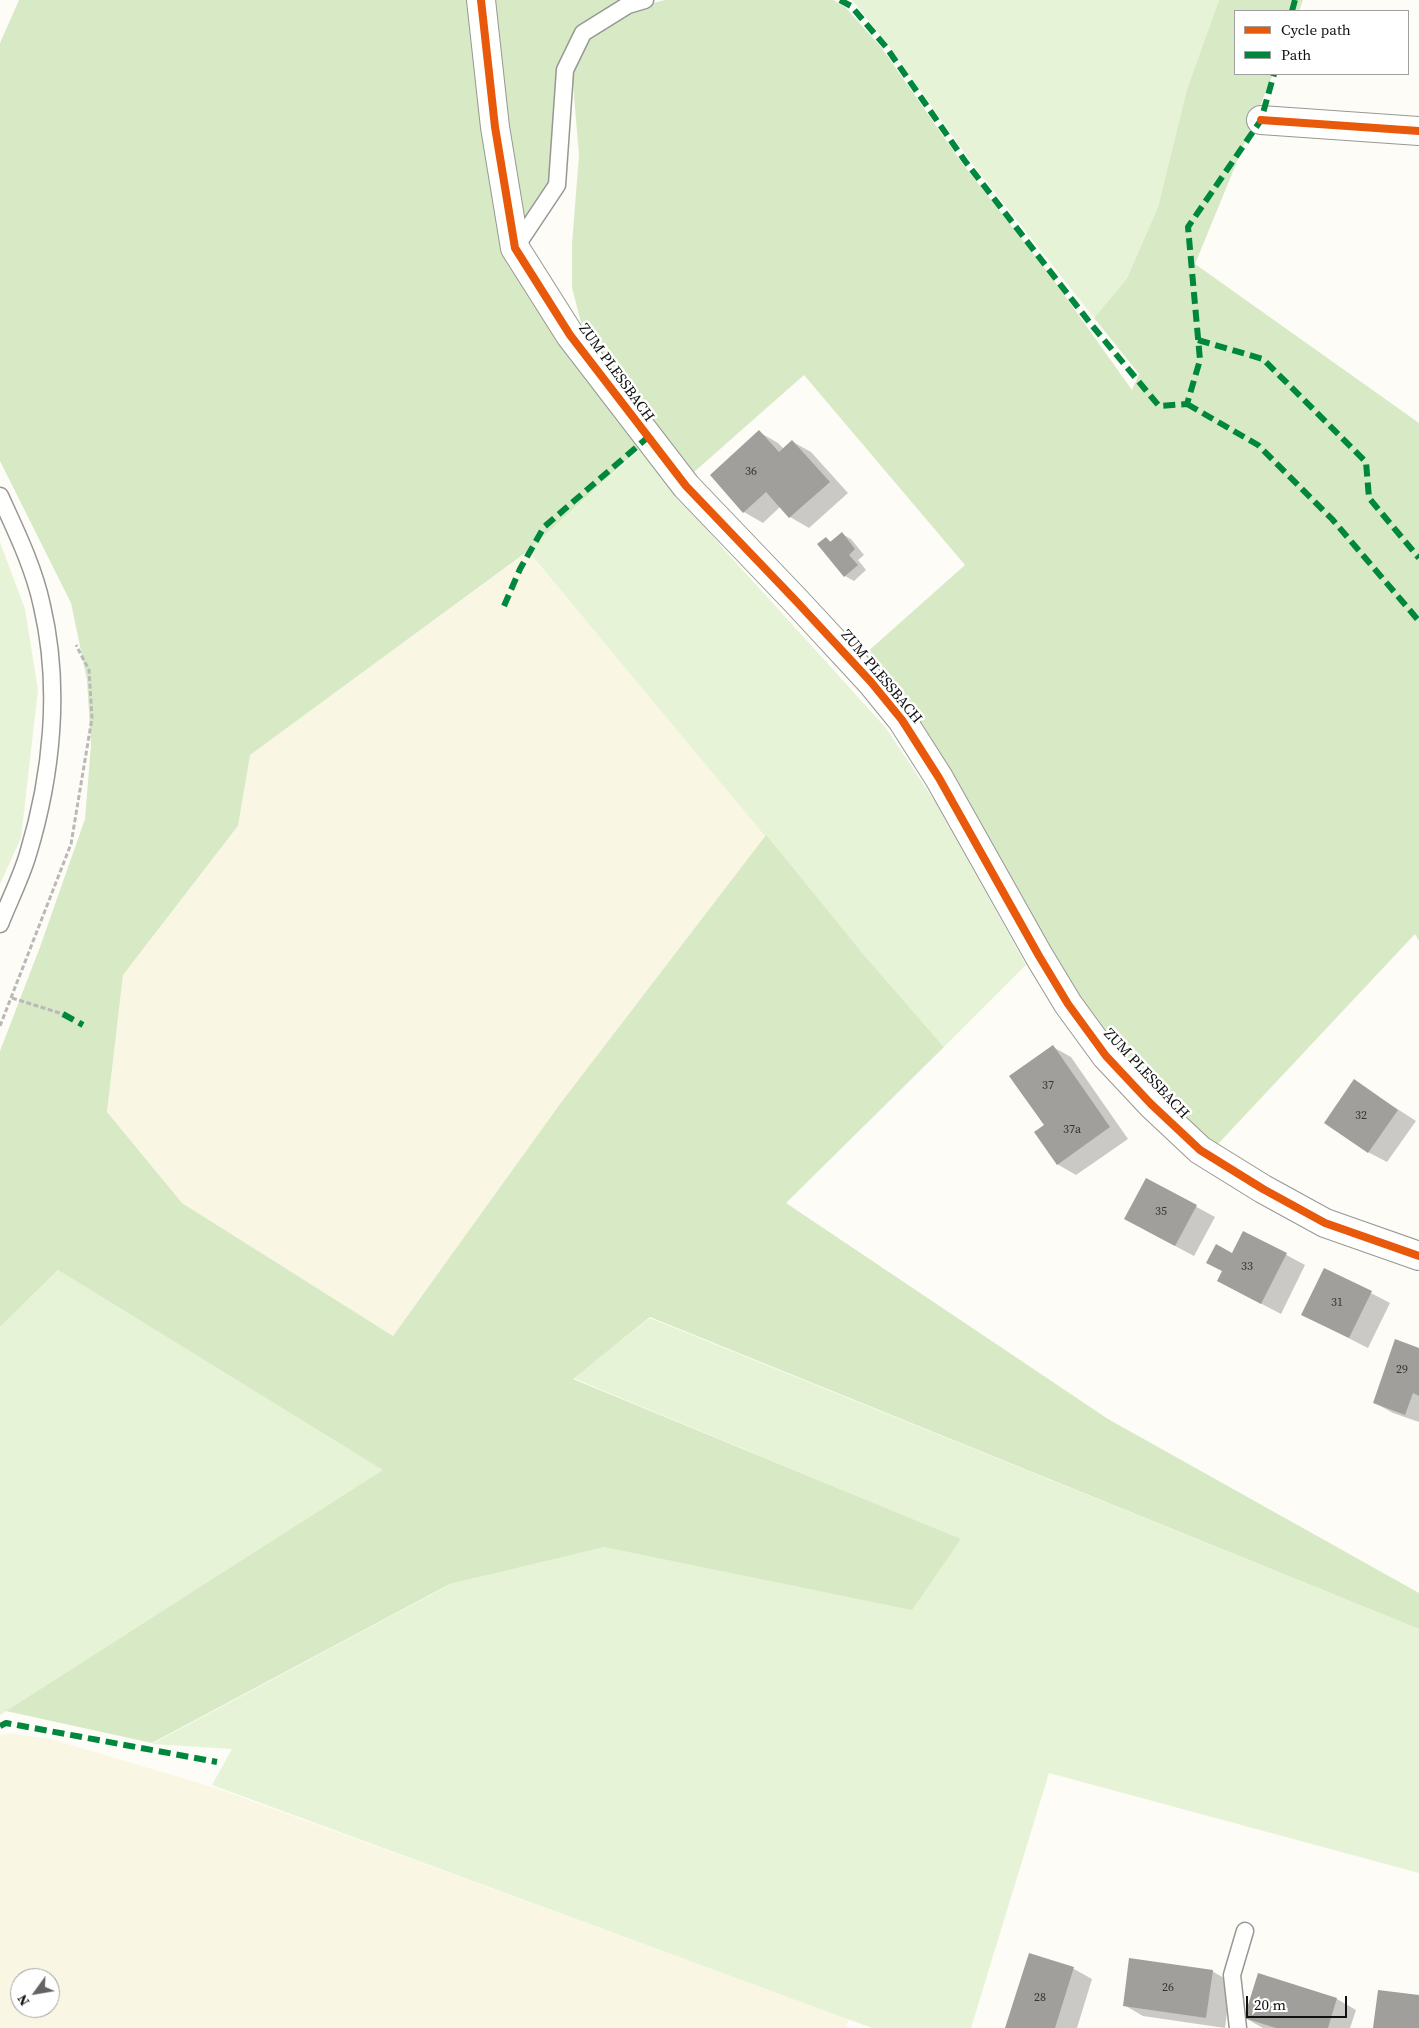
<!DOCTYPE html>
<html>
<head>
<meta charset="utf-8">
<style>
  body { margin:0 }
  #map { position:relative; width:1419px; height:2028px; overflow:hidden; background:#fdfcf7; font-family:"Source Serif 4",serif }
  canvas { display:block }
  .legend { position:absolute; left:1234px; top:10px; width:175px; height:65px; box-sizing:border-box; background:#fff; border:1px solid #a0a0a0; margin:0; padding:6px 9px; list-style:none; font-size:15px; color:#111 }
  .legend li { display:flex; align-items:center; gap:10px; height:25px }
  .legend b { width:25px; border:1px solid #a0a0a0 }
  .north { position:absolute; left:10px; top:1968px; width:50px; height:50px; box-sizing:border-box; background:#fff; border:1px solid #a0a0a0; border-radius:50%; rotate:238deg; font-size:14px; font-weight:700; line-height:20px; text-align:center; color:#111 }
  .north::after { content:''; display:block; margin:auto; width:18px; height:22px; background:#646362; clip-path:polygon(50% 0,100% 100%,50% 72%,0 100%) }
  .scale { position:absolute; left:1246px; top:1996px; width:101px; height:22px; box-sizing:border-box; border:2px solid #111; border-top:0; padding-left:6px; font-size:15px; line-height:18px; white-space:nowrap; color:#111; -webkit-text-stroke:4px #fff; paint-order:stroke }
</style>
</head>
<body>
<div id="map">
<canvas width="1419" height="2028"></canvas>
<ul class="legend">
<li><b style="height:6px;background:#e8590c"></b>Cycle path</li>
<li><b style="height:6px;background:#00873e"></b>Path</li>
</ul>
<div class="north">N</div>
<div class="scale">20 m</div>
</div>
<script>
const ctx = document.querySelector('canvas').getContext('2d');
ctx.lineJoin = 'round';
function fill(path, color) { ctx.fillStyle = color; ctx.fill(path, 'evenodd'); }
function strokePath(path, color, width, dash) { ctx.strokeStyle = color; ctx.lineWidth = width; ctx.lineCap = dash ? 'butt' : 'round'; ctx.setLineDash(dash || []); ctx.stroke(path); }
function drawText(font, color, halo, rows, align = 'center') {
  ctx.font = font + ' "Source Serif 4",serif'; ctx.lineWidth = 5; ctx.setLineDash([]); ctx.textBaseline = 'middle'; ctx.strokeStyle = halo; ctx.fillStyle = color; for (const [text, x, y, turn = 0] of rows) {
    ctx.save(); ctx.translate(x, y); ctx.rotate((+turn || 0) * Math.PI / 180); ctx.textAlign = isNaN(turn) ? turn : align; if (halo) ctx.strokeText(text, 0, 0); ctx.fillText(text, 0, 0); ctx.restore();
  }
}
const farmland = new Path2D(`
  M 528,552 L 766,835 L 560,1105 L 393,1336 L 182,1203 L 107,1113 L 123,975 L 238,827 L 249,755 Z
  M 10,1733 L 51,1739 L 216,1788 L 849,2019 L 846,2028 L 0,2028 L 0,1735 ZM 20,1978 L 50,1978 L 50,2008 L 20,2008 Z`);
const green = new Path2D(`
  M 852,0 L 1219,0 L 1187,89 L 1158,207 L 1127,278 L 1094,318 L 971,162 L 889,46 Z
  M 640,449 L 721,546 L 886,728 L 938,806 L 1026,965 L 944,1047 L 864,955 L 528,551 Z
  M 0,542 L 25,609 L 38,690 L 21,838 L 0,884 Z
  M 58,1270 L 384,1470 L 0,1715 L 0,1327 Z
  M 650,1318 L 1419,1629 L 1419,1873 L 1049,1773 L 971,2028 L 872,2028 L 212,1785 L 232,1749 L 152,1744 L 451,1584 L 603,1546 L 911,1609 L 960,1539 L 573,1378 Z`);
const forest = new Path2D(`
  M 19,0 L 474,0 L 509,252 L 640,448 L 528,551 L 250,755 L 238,826 L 123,975 L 107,1112 L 182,1203 L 393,1336 L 560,1104 L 766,835 L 864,955 L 944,1047 L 786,1203 L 1108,1419 L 1419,1593 L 1419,1629 L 650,1317 L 573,1379 L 961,1539 L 912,1610 L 604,1547 L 450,1584 L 152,1743 L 6,1711 L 383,1470 L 58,1270 L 0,1327 L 0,1051 L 40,947 L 85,819 L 91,744 L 87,680 L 71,603 L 0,461 L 0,43 Z
  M 487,0 L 627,0 L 580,27 L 551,183 L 523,229 Z
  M 665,0 L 833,0 L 845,7 L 881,47 L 962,163 L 1050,275 L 1132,390 L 1139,374 L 1094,318 L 1127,278 L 1158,207 L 1187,89 L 1219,0 L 1303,0 L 1299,11 L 1235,11 L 1235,74 L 1273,74 L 1195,264 L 1419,423 L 1419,941 L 1415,934 L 1217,1145 L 1160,1096 L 1111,1048 L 1079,1001 L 890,686 L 865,654 L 965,565 L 804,375 L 694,472 L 619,387 L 582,326 L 572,288 L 572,244 L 579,155 L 572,73 L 586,36 L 629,9 Z`);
const shadow = new Path2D(`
  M 759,432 L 778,443 L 784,449 L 793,442 L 811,452 L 848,493 L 809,528 L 790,517 L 780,507 L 763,523 L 744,512 Z
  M 842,534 L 851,539 L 864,555 L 858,560 L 866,570 L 854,581 L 845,576 L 826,538 L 832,542 Z
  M 1053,1047 L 1071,1057 L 1128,1139 L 1076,1175 L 1057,1164 L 1046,1126 Z
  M 1354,1081 L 1416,1121 L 1387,1162 L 1368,1152 Z
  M 1147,1180 L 1215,1217 L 1194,1256 L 1145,1230 Z
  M 1244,1232 L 1305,1265 L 1281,1314 L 1218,1281 Z
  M 1325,1269 L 1390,1303 L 1368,1348 L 1303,1315 Z
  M 1419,1349 L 1419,1422 L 1393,1413 L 1375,1403 Z
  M 1030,1955 L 1074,1969 L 1092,1979 L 1077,2028 L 1007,2028 Z
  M 1212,1971 L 1231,1982 L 1225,2028 L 1143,2016 L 1124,2005 Z
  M 1258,1975 L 1337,1999 L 1356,2010 L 1350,2028 L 1263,2028 L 1245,2018 Z`);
const building = new Path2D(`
  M 759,430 L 779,452 L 792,440 L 830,482 L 789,518 L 766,492 L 743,513 L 710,475 Z
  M 842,532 L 855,549 L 849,555 L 858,565 L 844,577 L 817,544 L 826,537 L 830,542 Z
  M 1053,1045 L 1110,1127 L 1057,1165 L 1034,1132 L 1044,1125 L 1009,1076 Z
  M 1354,1079 L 1398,1110 L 1368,1153 L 1324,1123 Z
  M 1146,1178 L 1197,1205 L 1175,1246 L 1124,1219 Z
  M 1243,1231 L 1287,1253 L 1261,1304 L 1217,1281 L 1222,1271 L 1206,1263 L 1216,1244 L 1232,1253 Z
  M 1324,1268 L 1372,1291 L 1349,1338 L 1301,1315 Z
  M 1395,1339 L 1419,1348 L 1419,1396 L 1413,1393 L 1405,1415 L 1373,1403 Z
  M 1029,1953 L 1074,1967 L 1055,2028 L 1005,2028 Z
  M 1129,1958 L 1213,1970 L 1206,2018 L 1123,2006 Z
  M 1258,1973 L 1337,1998 L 1328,2028 L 1276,2028 L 1244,2018 Z
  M 1378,1990 L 1419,1995 L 1419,2028 L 1373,2028 Z`);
const path = new Path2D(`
  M 12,998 L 63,1014
  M 0,1026 L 71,844 L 92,718 L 89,670 L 76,645`);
const service = new Path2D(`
  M 515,248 L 557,185 L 565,70 L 583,33 L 628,5 L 645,0
  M 0,496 C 16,531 34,568 42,606 C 61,687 52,775 28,854 C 21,878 9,901 0,924
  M 1238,2028 L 1232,1975 L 1245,1931`);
const minor = new Path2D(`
  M 481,0 L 495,127 L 515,248 L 570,335 L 686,486 L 797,602 L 871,682 L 902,720 L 939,778 L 1039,956 L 1068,1004 L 1106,1056 L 1151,1104 L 1200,1150 L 1263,1189 L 1325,1223 L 1419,1256
  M 1261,120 L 1419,131`);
const quiet = new Path2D(`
  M 840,0 L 851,6 L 886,47 L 965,161 L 1090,323 L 1159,406 L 1187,404 L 1200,360 L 1188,227 L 1261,120 L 1274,74
  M 1292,11 L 1295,0
  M 1198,340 L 1263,359 L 1366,462 L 1369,498 L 1419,558
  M 1187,404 L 1258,445 L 1332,519 L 1419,621
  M 504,606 L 520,569 L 544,527 L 647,438
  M 63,1014 L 83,1025
  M 0,1726 L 6,1723 L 217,1762`);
const cycleway = new Path2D(`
  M 481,0 L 495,127 L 515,248 L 570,335 L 686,486 L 797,602 L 871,682 L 902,720 L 939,778 L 1039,956 L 1068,1004 L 1106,1056 L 1151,1104 L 1200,1150 L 1263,1189 L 1325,1223 L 1419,1256
  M 1261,120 L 1419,131`);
const numberNames = [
  ["36",751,472],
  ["37",1048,1086],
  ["32",1361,1116],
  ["37a",1072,1130],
  ["35",1161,1212],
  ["33",1247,1267],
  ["31",1337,1303],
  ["29",1402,1370],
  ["26",1168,1988],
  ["28",1040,1998]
];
const streetNames = [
  ["ZUM PLESSBACH",616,373,54],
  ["ZUM PLESSBACH",881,677,50],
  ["ZUM PLESSBACH",1146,1074,47]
];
fill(farmland, '#f9f7e4');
fill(green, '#e7f3d7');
fill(forest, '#d8eac5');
fill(shadow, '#0003');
fill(building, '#a19f9c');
strokePath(service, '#979795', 19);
strokePath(minor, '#979795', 30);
strokePath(path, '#b9b9b8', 3, [5, 2.5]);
strokePath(service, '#fffffe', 16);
strokePath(minor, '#fffffe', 28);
strokePath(quiet, '#00873e', 6, [12, 6]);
strokePath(cycleway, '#e8590c', 8);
drawText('12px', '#353434', null, numberNames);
drawText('15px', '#111', '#fff', streetNames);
</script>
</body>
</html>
